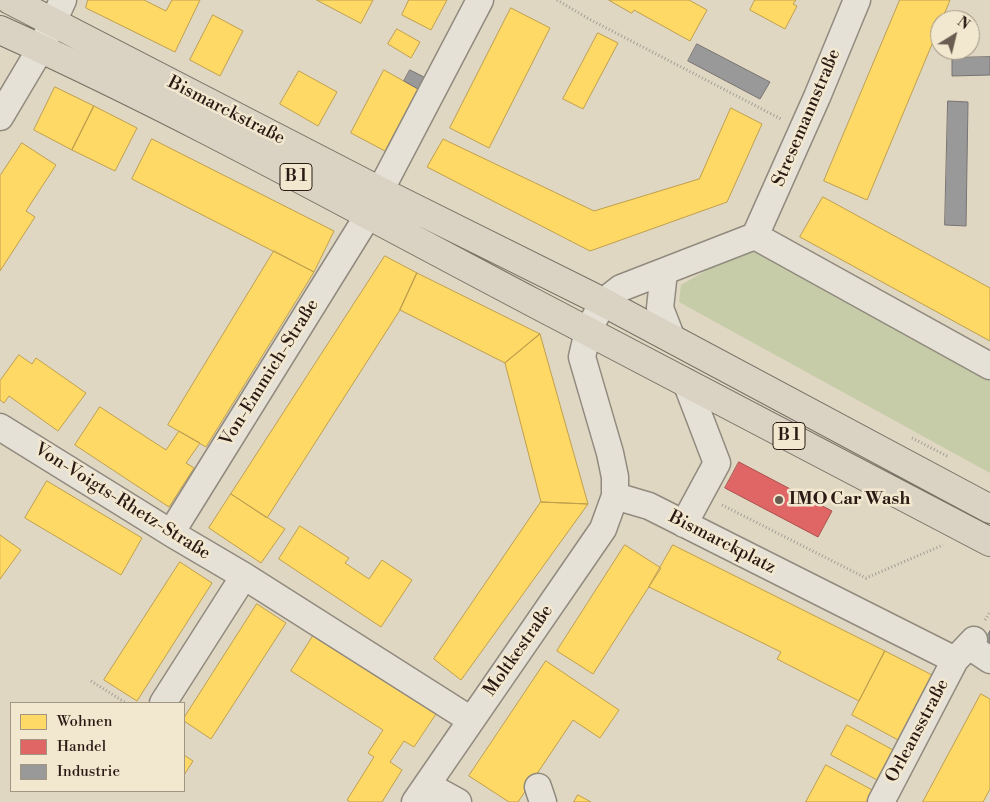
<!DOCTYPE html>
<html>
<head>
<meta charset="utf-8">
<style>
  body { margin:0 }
  #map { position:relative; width:990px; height:802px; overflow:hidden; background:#dfd7c2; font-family:"Libre Bodoni",serif }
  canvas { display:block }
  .legend { position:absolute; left:10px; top:702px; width:175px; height:90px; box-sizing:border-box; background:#f2e8d0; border:1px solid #a29584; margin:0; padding:6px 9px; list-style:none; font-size:15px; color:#2b1913 }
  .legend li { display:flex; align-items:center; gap:10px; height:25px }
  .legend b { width:25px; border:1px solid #a29584 }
  .north { position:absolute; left:930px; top:10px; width:50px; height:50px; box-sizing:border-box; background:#f2e8d0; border:1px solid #a29584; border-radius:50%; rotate:36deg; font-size:14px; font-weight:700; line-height:20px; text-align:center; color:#2b1913 }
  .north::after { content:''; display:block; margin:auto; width:18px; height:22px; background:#6a5c50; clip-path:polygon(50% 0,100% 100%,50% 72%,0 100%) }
</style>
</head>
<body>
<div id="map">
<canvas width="990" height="802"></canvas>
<ul class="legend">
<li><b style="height:14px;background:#ffd966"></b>Wohnen</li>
<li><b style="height:14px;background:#e06666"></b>Handel</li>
<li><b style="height:14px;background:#999"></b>Industrie</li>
</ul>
<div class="north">N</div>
</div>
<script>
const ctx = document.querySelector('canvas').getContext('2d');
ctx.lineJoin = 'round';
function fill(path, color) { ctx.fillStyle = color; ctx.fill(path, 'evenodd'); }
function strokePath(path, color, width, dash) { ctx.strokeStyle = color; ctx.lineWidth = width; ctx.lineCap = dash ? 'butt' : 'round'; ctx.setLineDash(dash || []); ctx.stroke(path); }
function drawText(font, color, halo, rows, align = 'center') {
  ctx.font = font + ' "Libre Bodoni",serif'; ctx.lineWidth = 5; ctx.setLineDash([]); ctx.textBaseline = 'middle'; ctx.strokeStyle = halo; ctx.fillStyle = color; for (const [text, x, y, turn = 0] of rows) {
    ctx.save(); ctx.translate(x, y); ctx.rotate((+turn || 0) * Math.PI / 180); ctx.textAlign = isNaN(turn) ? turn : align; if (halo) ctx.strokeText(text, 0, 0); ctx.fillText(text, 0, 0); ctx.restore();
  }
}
const green = new Path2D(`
  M 747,247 L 990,381 L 990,473 L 679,302 L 681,285 Z`);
const homes = new Path2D(`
  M 88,0 L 144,0 L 166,11 L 172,0 L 200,0 L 175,52 L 86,8 Z
  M 317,0 L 373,0 L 361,23 Z
  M 409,0 L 447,0 L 431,30 L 402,15 Z
  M 609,0 L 689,0 L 707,10 L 690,41 L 634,10 L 632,13 Z
  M 755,0 L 796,0 L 793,4 L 797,6 L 785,29 L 750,10 Z
  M 900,0 L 950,0 L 942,20 L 940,20 L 940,25 L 867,200 L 824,181 Z
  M 511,8 L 550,28 L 489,148 L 450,128 Z
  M 213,15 L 243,31 L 220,76 L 190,60 Z
  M 397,29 L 420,42 L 411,58 L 388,44 Z
  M 598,33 L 618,43 L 583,109 L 563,99 Z
  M 384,70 L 418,89 L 385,151 L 351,133 Z
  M 299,71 L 337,92 L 318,126 L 280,104 Z
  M 55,87 L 94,106 L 72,150 L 34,130 Z
  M 94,106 L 137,128 L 115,171 L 72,150 Z
  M 731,108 L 762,124 L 727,202 L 590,251 L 427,167 L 443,139 L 594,211 L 699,179 Z
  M 152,139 L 334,231 L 314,272 L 132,179 Z
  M 22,143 L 56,165 L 26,211 L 35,217 L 0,271 L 0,176 Z
  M 823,197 L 990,288 L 990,341 L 800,237 Z
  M 274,251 L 314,272 L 206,447 L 168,425 Z
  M 385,256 L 417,273 L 400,310 L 267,518 L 231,494 Z
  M 417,273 L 540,334 L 505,363 L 400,310 Z
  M 540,334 L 588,504 L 541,502 L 505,363 Z
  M 19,355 L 32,364 L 36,358 L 86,393 L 58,431 L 9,396 L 4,403 L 0,400 L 0,381 Z
  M 100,407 L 166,450 L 179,431 L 200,443 L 186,463 L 194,468 L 169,507 L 75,445 Z
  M 47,481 L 142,538 L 121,575 L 25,518 Z
  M 231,494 L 285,529 L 261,563 L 209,528 Z
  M 541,502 L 588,504 L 461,680 L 434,659 Z
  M 300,526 L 349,558 L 345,563 L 369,579 L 382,560 L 412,580 L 381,627 L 279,559 Z
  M 0,535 L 21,550 L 0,579 Z
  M 625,545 L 661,568 L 593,674 L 557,651 Z
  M 673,545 L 885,651 L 859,701 L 777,659 L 781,652 L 649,587 Z
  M 180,562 L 212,583 L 137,701 L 104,680 Z
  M 257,604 L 286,623 L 211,739 L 184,721 L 184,718 Z
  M 313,636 L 436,714 L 414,747 L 404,741 L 390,762 L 402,770 L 382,802 L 350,802 L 347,800 L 374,757 L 368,753 L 383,730 L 291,671 Z
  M 885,651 L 934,676 L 900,741 L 852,715 Z
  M 546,661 L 619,710 L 600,738 L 573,720 L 518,802 L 509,802 L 469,776 Z
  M 981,694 L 990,699 L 990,789 L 983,802 L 923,802 Z
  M 847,725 L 895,751 L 879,781 L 831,755 Z
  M 184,755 L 193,761 L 184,775 Z
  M 826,765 L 874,791 L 868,802 L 806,802 Z
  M 578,795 L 591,802 L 574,802 Z`);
const shops = new Path2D(`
  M 739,462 L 832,511 L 818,537 L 725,488 Z`);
const industry = new Path2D(`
  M 697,44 L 770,82 L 760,99 L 688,61 Z
  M 990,57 L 990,75 L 952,76 L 952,58 Z
  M 410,70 L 424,77 L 418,89 L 404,81 Z
  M 948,101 L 968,102 L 966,226 L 945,225 Z
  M 990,631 L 990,650 L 982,646 Z`);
const path = new Path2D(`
  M 557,0 L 589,19 L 781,119
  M 912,438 L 949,457
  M 722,505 L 866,578 L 943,545
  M 985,620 L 990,612
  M 91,681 L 126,703`);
const minor = new Path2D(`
  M 0,117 L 41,48 L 63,0
  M 380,191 L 480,0
  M 755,236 L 990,366
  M 755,236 L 817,97 L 857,0
  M 664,272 L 660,308 L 672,339
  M 0,427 L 171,533 L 244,576 L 471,720
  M 615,496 L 649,506 L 955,660
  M 684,524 L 717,463 L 686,382
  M 171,533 L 369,214
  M 969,646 L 990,660
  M 163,703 L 244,576
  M 427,785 L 458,802
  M 538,787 L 543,802
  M 415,802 L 603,529 L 615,496 L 615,477 L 610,453 L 582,357 L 588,331 L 603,302 L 621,288 L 755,236
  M 881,802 L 955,660 L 974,640`);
const major = new Path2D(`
  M 10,0 L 380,191 L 603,302 L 990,509
  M 0,30 C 182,112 357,210 534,303 C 685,383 838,462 990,542`);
const markers = [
  [779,500,5,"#6a5c50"]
];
const shields = [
  [296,177,32],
  [789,436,32]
];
const shieldNames = [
  ["B 1",296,177],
  ["B 1",789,436]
];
const streetNames = [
  ["Bismarckstraße",226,111,27],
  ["Stresemannstraße",807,118,-67],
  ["Von-Emmich-Straße",270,373,-58],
  ["Von-Voigts-Rhetz-Straße",122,502,32],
  ["Bismarckplatz",722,543,27],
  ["Moltkestraße",519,651,-55],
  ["Orleansstraße",918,731,-62]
];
const poiNames = [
  ["IMO Car Wash",789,500]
];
fill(green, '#c6cba8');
fill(homes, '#ffd966');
strokePath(homes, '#bf9f4d', 1);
fill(shops, '#e06666');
strokePath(shops, '#aa4f4d', 1);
fill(industry, '#999');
strokePath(industry, '#787371', 1);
strokePath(minor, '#918a7e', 29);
strokePath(major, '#787166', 30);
strokePath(path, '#a39e96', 3, [1, 2.5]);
strokePath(minor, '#e6e1d7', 26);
strokePath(major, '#dad2c2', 28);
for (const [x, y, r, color] of markers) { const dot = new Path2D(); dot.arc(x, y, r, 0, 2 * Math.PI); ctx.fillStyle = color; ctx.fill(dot); strokePath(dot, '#f2e8d0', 2); }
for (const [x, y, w] of shields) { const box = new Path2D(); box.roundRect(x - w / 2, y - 13.5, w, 27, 4); ctx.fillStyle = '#f2e8d0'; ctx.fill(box); strokePath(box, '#2b1913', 1); }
drawText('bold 16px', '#2b1913', null, shieldNames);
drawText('18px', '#2b1913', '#f2e8d0', streetNames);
drawText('bold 18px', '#2b1913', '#f2e8d0', poiNames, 'left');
</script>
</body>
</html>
